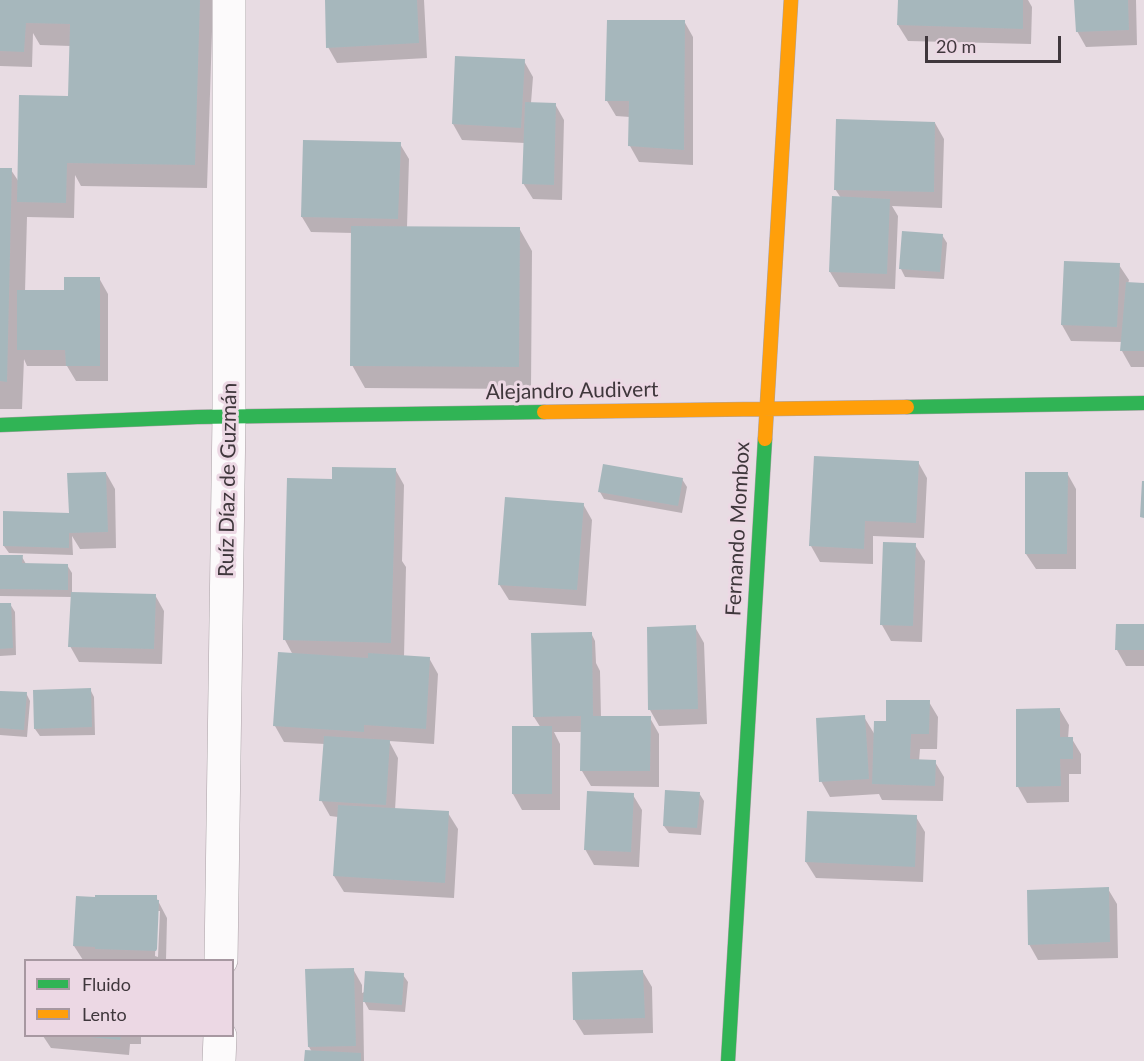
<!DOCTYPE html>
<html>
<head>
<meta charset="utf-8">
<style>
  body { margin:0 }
  #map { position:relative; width:1144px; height:1061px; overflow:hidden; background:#e8dce3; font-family:Lato,sans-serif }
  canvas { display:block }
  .legend { position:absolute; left:24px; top:959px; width:210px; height:78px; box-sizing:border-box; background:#ecd8e4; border:2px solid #a798a1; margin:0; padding:8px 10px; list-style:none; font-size:18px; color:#3f373c }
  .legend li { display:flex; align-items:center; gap:12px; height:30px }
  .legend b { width:30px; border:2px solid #a798a1 }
  .scale { position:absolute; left:925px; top:36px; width:136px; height:27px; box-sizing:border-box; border:3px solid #3f373c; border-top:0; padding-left:8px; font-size:18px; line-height:21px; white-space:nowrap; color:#3f373c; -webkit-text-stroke:4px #ecd8e4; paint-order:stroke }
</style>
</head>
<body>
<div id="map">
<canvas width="1144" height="1061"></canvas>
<ul class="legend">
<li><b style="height:8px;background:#30b455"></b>Fluido</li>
<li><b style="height:8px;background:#ff9f0a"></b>Lento</li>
</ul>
<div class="scale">20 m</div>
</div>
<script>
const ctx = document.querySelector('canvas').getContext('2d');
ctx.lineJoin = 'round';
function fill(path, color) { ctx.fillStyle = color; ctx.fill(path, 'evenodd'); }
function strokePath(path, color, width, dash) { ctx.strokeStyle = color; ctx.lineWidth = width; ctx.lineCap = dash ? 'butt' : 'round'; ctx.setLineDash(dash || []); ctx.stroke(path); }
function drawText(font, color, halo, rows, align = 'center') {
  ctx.font = font + ' Lato,sans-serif'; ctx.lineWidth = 6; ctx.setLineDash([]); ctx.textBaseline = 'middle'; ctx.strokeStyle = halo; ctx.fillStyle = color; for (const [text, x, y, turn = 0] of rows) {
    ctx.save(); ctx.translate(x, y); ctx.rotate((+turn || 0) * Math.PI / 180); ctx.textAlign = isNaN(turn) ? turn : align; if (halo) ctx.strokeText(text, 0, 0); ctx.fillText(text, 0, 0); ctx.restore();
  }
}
const shadow = new Path2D(`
  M 0,0 L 213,0 L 207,188 L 81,186 L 75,175 L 74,218 L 27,217 L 25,292 L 65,291 L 99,278 L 108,294 L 108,381 L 76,381 L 67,366 L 27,366 L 24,359 L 22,409 L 0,409 L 0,170 L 11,170 L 19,182 L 70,97 L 71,46 L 40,45 L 33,33 L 32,67 L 0,66 Z
  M 327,0 L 424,0 L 427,58 L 337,63 L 328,47 Z
  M 899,0 L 1028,0 L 1032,7 L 1031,44 L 908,41 L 898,25 Z
  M 1076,0 L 1136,0 L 1137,45 L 1086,47 L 1077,31 Z
  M 684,21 L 693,37 L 693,165 L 639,162 L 630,146 L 630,117 L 616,116 L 607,101 Z
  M 524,61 L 533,77 L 531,103 L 555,104 L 564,120 L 562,200 L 533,199 L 523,183 L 525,143 L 462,140 L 453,124 Z
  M 935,123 L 944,139 L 942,208 L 892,206 L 898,216 L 895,289 L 839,287 L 830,272 L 841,198 L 835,189 Z
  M 400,144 L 409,159 L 407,227 L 519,228 L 532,251 L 531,389 L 365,388 L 352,365 L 353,233 L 311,232 L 302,217 Z
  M 942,235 L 947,243 L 944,279 L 905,277 L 901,269 Z
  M 1119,265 L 1129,280 L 1128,284 L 1144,285 L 1144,367 L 1131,367 L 1122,351 L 1122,342 L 1071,341 L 1062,325 Z
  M 918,462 L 927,478 L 924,538 L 873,536 L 873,564 L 820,562 L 811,546 Z
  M 395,469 L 404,485 L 402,561 L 406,567 L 404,657 L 429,658 L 438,674 L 434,744 L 389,741 L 398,758 L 395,810 L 448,813 L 458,829 L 454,898 L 344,892 L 334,876 L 338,817 L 330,816 L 321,800 L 325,744 L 284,742 L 275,726 L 293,655 L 285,640 L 289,480 L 333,481 Z
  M 106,473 L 115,489 L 116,548 L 80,549 L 72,536 L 73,555 L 9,553 L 4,546 L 70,514 Z
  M 1067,473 L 1076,489 L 1076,569 L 1036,569 L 1026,554 Z
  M 682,479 L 687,487 L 682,513 L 604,499 L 600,492 Z
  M 583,504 L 592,520 L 586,606 L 509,600 L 499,584 Z
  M 915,545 L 925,561 L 922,642 L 891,641 L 882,625 Z
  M 0,556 L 22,557 L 26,564 L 67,565 L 72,573 L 72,593 L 155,595 L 164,611 L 162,664 L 79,662 L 70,646 L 72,597 L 0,596 Z
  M 10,604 L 15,612 L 16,655 L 0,656 L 0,605 Z
  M 1144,625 L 1144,666 L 1126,666 L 1117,650 Z
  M 695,627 L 704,643 L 707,724 L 659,726 L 650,710 L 648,629 Z
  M 591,633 L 595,641 L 596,663 L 600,671 L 601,718 L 650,718 L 659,734 L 659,787 L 591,786 L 582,771 L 582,732 L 554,732 L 560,744 L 560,810 L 522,810 L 513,794 L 514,728 L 541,728 L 534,717 Z
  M 90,689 L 94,697 L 95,735 L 40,736 L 35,729 Z
  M 0,692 L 26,693 L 30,701 L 27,737 L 0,735 Z
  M 929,702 L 938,717 L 937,749 L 920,749 L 919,761 L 935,762 L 944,777 L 943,801 L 882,800 L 879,794 L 830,797 L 821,781 L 864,717 L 875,735 L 888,723 Z
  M 1060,710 L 1069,725 L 1068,739 L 1072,739 L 1081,754 L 1081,774 L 1069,774 L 1069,802 L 1027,803 L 1018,787 Z
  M 699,793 L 704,801 L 701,835 L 669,833 L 664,826 Z
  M 633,795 L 642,810 L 639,867 L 594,865 L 585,849 Z
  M 916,817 L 925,832 L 923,882 L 816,878 L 806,862 Z
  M 1108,889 L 1117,904 L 1118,958 L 1038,960 L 1029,944 Z
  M 156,897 L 167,918 L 166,960 L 83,960 L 74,946 ZM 157,911 L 160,911 L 158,957 L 155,956 Z
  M 353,969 L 362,985 L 362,993 L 403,975 L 408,982 L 405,1012 L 369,1010 L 363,999 L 364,1061 L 306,1061 L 312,1052 L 309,1047 Z
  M 643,972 L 652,987 L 653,1033 L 584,1035 L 574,1019 Z
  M 43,1036 L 141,1036 L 141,1044 L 130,1044 L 129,1055 L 51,1048 Z`);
const building = new Path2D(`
  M 0,0 L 200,0 L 195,165 L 67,163 L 66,203 L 17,202 L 19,95 L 68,96 L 70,24 L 26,23 L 24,52 L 0,51 Z
  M 325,0 L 417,0 L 419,43 L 326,48 Z
  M 898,0 L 1023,0 L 1023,29 L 897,25 Z
  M 1074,0 L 1128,0 L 1129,30 L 1076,32 Z
  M 607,20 L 685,20 L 684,150 L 628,146 L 629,101 L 605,101 Z
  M 455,56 L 525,59 L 521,128 L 452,124 Z
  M 525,102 L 556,103 L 554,185 L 522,184 Z
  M 836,119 L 935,122 L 934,192 L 834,190 Z
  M 303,140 L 401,142 L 398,219 L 301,217 Z
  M 0,168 L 12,168 L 7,382 L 0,381 Z
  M 832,196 L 890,199 L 887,274 L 829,272 Z
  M 351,226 L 520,227 L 519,367 L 350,366 Z
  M 902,231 L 943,234 L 940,272 L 899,269 Z
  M 1064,261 L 1120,263 L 1117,327 L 1061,325 Z
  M 64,277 L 100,277 L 100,366 L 66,366 L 65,350 L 17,350 L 17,290 L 64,290 Z
  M 1126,282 L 1144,283 L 1144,351 L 1120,351 Z
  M 814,456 L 919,461 L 916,523 L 865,521 L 864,549 L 809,546 Z
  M 603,464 L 683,478 L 678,506 L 598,492 Z
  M 332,467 L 396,468 L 391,643 L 283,640 L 287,478 L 332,479 Z
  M 106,472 L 108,532 L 69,533 L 69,548 L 3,546 L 3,511 L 69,513 L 67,473 Z
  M 1025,472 L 1068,472 L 1067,554 L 1025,554 Z
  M 1142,481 L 1144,481 L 1144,518 L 1140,517 Z
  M 505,497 L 584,503 L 577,590 L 498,585 Z
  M 883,542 L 916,543 L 913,626 L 880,625 Z
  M 0,555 L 23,555 L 22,563 L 68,564 L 68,590 L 0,589 Z
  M 71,592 L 156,594 L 154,649 L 68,647 Z
  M 0,603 L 11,603 L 13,648 L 0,649 Z
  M 1116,624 L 1144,624 L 1144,650 L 1115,650 Z
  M 696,625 L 698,709 L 648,710 L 647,627 Z
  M 592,632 L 593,716 L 651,716 L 650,771 L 580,771 L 581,716 L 533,717 L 531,633 Z
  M 278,652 L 368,658 L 368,653 L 430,657 L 426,729 L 364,725 L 364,732 L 273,726 Z
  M 91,688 L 92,727 L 34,729 L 33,690 Z
  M 0,691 L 27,692 L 24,730 L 0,728 Z
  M 886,700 L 930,700 L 929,734 L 911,734 L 910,759 L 936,760 L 935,786 L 872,784 L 874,721 L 886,721 Z
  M 1060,708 L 1060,737 L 1073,737 L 1073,759 L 1060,759 L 1061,786 L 1016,787 L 1016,709 Z
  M 865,715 L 869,779 L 819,782 L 816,718 Z
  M 512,726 L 552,726 L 552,794 L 512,794 Z
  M 324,736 L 390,740 L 386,805 L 319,801 Z
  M 665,790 L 700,792 L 697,828 L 663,826 Z
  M 587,791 L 634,793 L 631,852 L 584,850 Z
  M 338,805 L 449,811 L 445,883 L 333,876 Z
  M 807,811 L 917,815 L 915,867 L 805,862 Z
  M 1109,887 L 1110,942 L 1028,945 L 1027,890 Z
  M 95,895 L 157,895 L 157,900 L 159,900 L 157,949 L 156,951 L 95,949 L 95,947 L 73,946 L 76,896 L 95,897 Z
  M 354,968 L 356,1046 L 308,1047 L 305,969 Z
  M 643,970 L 645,1018 L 573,1020 L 572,972 Z
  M 365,971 L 404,973 L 402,1005 L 363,1002 Z
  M 90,1036 L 121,1036 L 120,1040 L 90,1037 Z
  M 305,1050 L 361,1053 L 361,1061 L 304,1061 Z`);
const street = new Path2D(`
  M 221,960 L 229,417 L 229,0
  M 219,1061 L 220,1036`);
const fast = new Path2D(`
  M 907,407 L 1144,403
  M 0,425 L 197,417 L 544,412
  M 728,1061 L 765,439`);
const slow = new Path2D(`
  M 544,412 L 907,407
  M 765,439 L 791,0`);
const streetNames = [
  ["Alejandro Audivert",572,391,-1],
  ["Ruíz Díaz de Guzmán",228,480,-89],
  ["Fernando Mombox",738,529,-87]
];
fill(shadow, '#0003');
fill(building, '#a6b7bc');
strokePath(street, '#aaa1a6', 34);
strokePath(fast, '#aaa1a6', 15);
strokePath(slow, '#aaa1a6', 15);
strokePath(street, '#fcfafb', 33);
strokePath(fast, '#30b455', 14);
strokePath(slow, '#ff9f0a', 14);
drawText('21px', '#3f373c', '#ecd8e4', streetNames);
</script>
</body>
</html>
